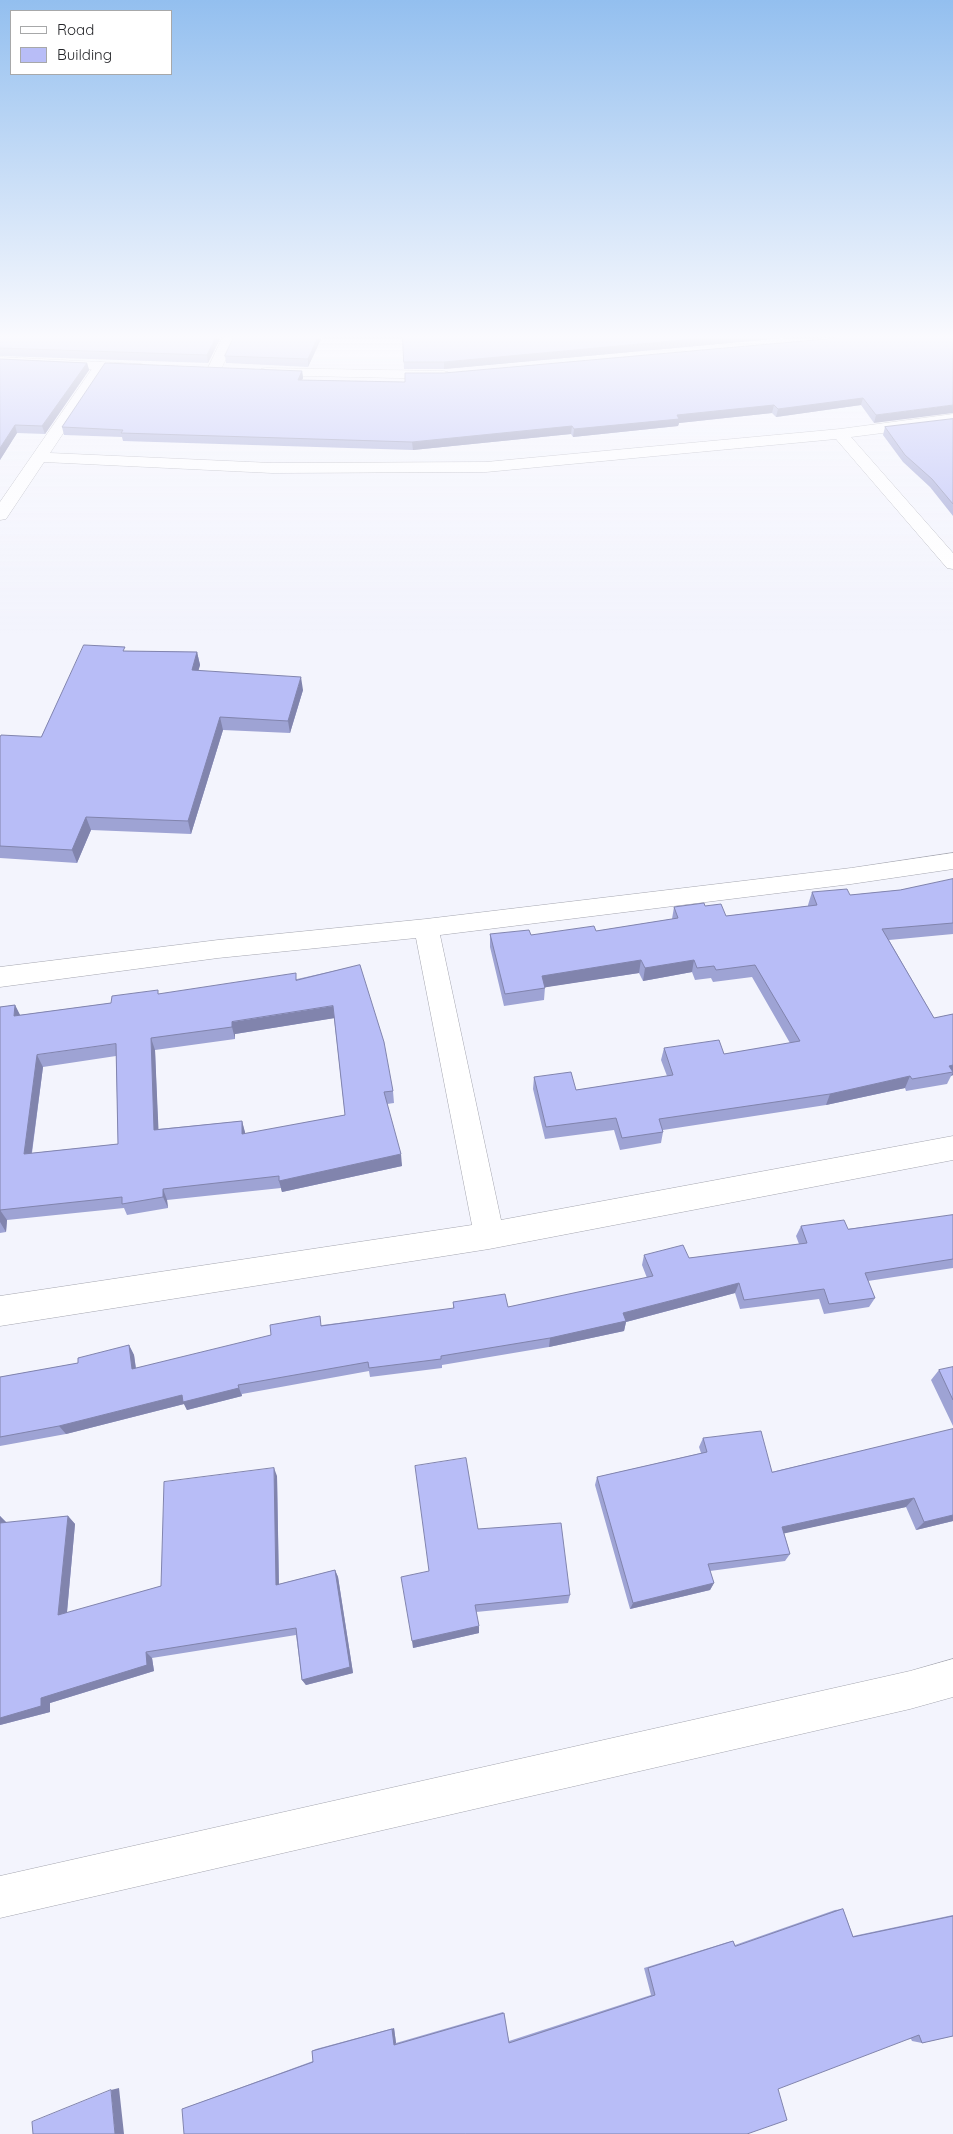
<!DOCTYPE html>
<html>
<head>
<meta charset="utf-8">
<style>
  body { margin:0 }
  #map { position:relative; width:953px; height:2134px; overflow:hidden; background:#f3f4fd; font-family:Quicksand,sans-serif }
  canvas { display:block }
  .legend { position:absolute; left:10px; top:10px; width:162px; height:65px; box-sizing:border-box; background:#fff; border:1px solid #a7a8a9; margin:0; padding:6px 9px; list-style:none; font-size:15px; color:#242529 }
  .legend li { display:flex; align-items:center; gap:10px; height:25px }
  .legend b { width:25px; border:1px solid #a7a8a9 }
</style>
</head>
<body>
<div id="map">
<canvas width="953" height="2134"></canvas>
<ul class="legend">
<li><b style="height:6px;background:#fff"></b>Road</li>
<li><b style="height:14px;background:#b8bdf7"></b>Building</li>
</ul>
</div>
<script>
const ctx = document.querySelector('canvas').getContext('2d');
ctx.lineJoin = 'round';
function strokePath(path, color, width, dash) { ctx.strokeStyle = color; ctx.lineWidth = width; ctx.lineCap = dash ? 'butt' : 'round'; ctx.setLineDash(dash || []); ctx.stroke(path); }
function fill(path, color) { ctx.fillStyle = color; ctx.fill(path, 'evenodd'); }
const minor = new Path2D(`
  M 223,337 L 237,337 L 219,373 L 209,373 L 207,370 Z
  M 101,362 L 106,363 L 108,366 L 50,453 L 272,463 L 486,462 L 840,429 L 953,414 L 953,424 L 851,437 L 953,553 L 953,569 L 947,568 L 836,439 L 486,472 L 272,473 L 44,462 L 6,519 L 0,520 L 0,502 L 96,363 Z
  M 953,853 L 953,869 L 851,884 L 440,935 L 501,1220 L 953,1136 L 953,1160 L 489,1249 L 0,1326 L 0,1296 L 472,1225 L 416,938 L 218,958 L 0,987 L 0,967 L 218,940 L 426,919 L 851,868 Z
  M 953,1659 L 953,1697 L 910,1709 L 0,1918 L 0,1876 L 910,1671 Z`);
const tertiary = new Path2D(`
  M 0,357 L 141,364 L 146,365 L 148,368 L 146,371 L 141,372 L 0,365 Z
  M 266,368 L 443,371 L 448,372 L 450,375 L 448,378 L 443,379 L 261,375 L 259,372 L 261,369 Z`);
const wall = new Path2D(`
  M 0,337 L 221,337 L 208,363 L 0,356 Z
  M 234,337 L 322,337 L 308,367 L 226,363 L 225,356 Z
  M 402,337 L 795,337 L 444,369 L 404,369 Z
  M 953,337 L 874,423 L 861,405 L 776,417 L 772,413 L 679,423 L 678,426 L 573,437 L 571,434 L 413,450 L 123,441 L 122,437 L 64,435 L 62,427 L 302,371 L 303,378 L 302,380 L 405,382 L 444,373 Z
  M 0,359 L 87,363 L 89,370 L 45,434 L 17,433 L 0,460 Z
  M 953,419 L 953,516 L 930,487 L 903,462 L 883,435 L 885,427 Z
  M 126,651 L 197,652 L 200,665 L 198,671 L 303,690 L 290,733 L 223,730 L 191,834 L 91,830 L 77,863 L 0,858 L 0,737 L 41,737 Z
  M 953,879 L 953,934 L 889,940 L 934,1018 L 953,1014 L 953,1075 L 951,1076 L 947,1084 L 906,1091 L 905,1088 L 826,1105 L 663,1130 L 663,1132 L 661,1143 L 620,1150 L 614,1130 L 545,1139 L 533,1089 L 534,1077 L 576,1090 L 667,1076 L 661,1060 L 664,1048 L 724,1054 L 790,1043 L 752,977 L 713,982 L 711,978 L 695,980 L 692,972 L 643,981 L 639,973 L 545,987 L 544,1000 L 504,1006 L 490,947 L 490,934 L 531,935 L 596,931 L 672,919 L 674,907 L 705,906 L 726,916 L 808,906 L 808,905 L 812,892 L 850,895 L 900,890 Z
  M 360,965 L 393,1091 L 394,1103 L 387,1104 L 402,1166 L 282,1192 L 281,1188 L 167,1200 L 168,1208 L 127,1215 L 124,1208 L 7,1220 L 6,1232 L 0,1233 L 0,1007 L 15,1005 L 20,1015 L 111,1003 L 160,994 L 297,979 ZM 334,1018 L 345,1115 L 245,1134 L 242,1121 L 158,1129 L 155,1050 L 235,1039 L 235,1034 ZM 116,1056 L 118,1144 L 32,1153 L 43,1067 Z
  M 953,1215 L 953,1268 L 868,1281 L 875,1298 L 869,1307 L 824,1314 L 819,1299 L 740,1309 L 735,1293 L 626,1322 L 624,1331 L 549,1347 L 442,1365 L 442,1368 L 370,1377 L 369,1371 L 242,1394 L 242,1396 L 187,1410 L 184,1404 L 66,1434 L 0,1446 L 0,1377 L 78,1363 L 129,1345 L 134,1355 L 136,1368 L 322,1325 L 453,1309 L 453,1302 L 508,1307 L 647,1278 L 642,1265 L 644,1255 L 689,1258 L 799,1244 L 796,1236 L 801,1226 L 848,1229 Z
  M 953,1367 L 953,1426 L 931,1380 L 939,1370 Z
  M 953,1429 L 953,1521 L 916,1530 L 906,1507 L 784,1533 L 790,1554 L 785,1561 L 710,1571 L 714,1583 L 710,1590 L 630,1609 L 595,1485 L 597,1477 L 701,1453 L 699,1447 L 703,1438 L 772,1472 Z
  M 277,1476 L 279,1584 L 335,1570 L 338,1577 L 353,1673 L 306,1685 L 302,1680 L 296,1635 L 152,1658 L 154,1671 L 50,1703 L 50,1712 L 0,1725 L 0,1516 L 7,1523 L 68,1516 L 75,1524 L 67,1613 L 161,1586 Z
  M 478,1529 L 570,1595 L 568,1603 L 476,1612 L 479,1633 L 413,1648 L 429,1571 Z
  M 843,1909 L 853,1936 L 953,1915 L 953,2036 L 922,2043 L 912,2041 L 911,2039 L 182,2109 L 313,2061 L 312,2051 L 316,2049 L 394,2028 L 396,2043 L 503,2012 L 509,2041 L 651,1995 L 644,1968 L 728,1942 L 733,1941 L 735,1945 L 835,1910 Z`);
const shadedWall = new Path2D(`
  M 216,337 L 221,337 L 208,363 L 207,355 Z
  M 318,337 L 322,337 L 308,367 L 308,359 Z
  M 716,337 L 795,337 L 444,369 L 444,362 Z
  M 87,363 L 89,370 L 45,434 L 42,426 Z
  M 302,371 L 303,378 L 299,387 L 298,380 Z
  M 863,398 L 861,405 L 776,417 L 778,409 Z
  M 774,405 L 772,413 L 679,423 L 678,426 L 573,437 L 574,429 L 677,415 Z
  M 953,405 L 953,413 L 874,423 L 876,415 Z
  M 15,425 L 17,433 L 0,460 L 0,448 Z
  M 572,426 L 571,434 L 413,450 L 412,442 Z
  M 197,652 L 200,665 L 195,683 L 192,670 Z
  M 301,677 L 303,690 L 290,733 L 288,721 Z
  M 220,717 L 223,730 L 191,834 L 188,821 Z
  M 86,817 L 91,830 L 77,863 L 72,850 Z
  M 641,960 L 639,973 L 541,988 L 542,976 Z
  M 694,960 L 692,972 L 643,981 L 645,968 Z
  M 15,1005 L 21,1017 L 14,1016 Z
  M 333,1006 L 335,1018 L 235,1034 L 235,1039 L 232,1027 L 232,1022 Z
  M 151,1038 L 155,1050 L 159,1141 L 154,1130 Z
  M 37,1055 L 43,1067 L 30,1165 L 24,1154 Z
  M 953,1065 L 953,1075 L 951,1076 L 953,1072 L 949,1066 Z
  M 910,1076 L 905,1088 L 826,1105 L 830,1094 Z
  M 242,1121 L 245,1132 L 245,1146 L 242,1134 Z
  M 401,1154 L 402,1166 L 282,1192 L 279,1181 Z
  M 163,1189 L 167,1200 L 168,1208 L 163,1197 Z
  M 0,1210 L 7,1220 L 6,1232 L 0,1222 Z
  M 739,1283 L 735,1293 L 626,1322 L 624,1331 L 549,1347 L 550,1338 L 623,1313 Z
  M 129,1345 L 134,1355 L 137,1378 L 132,1369 Z
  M 238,1385 L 242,1396 L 187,1410 L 184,1404 L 66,1434 L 59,1426 L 182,1395 Z
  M 274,1468 L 277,1476 L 279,1592 L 276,1585 Z
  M 914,1498 L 906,1507 L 777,1535 L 782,1527 Z
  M 953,1515 L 953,1521 L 916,1530 L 924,1522 Z
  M 0,1516 L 7,1523 L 0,1525 Z
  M 68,1516 L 75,1524 L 66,1622 L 58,1615 Z
  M 335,1570 L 338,1577 L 353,1673 L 306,1685 L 302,1680 Z
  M 714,1583 L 710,1590 L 630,1609 L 633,1603 Z
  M 479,1626 L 479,1633 L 413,1648 L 412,1641 Z
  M 146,1652 L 152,1658 L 154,1671 L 50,1703 L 50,1712 L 0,1725 L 0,1718 L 41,1698 Z
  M 394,2028 L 396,2043 L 394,2045 L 392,2029 Z
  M 119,2088 L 124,2134 L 115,2134 L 111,2090 Z`);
const building = new Path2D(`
  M 0,337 L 216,337 L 207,355 L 0,348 Z
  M 234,337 L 318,337 L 308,359 L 225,356 Z
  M 403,337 L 716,337 L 444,362 L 404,362 Z
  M 849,337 L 953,337 L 953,405 L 876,415 L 863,398 L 778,409 L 774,405 L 677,415 L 679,419 L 574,429 L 572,426 L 412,442 L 121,433 L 123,430 L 62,427 L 105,363 L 302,371 L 298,380 L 405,382 L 405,373 L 444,373 Z
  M 0,359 L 87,363 L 42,426 L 15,425 L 0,448 Z
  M 953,419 L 953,504 L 932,479 L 905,455 L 885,427 Z
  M 84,645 L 125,647 L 123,651 L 197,652 L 192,670 L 301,677 L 288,721 L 220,717 L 188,821 L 86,817 L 72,850 L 0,846 L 0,737 L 1,735 L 41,737 Z
  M 953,879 L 953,923 L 882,929 L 934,1018 L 953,1014 L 953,1065 L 949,1066 L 953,1072 L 912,1079 L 910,1076 L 830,1094 L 659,1119 L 663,1132 L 622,1138 L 616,1118 L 546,1127 L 534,1077 L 571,1072 L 576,1090 L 673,1075 L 664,1048 L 719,1040 L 724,1054 L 800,1041 L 755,965 L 716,970 L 714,966 L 697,968 L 694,960 L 645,968 L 641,960 L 542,976 L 545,988 L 505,994 L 490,934 L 529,930 L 531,935 L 594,926 L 596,931 L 678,918 L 674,907 L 704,903 L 705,906 L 721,904 L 726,916 L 817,905 L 812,892 L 847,889 L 850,895 L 900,890 Z
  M 360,965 L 384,1042 L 393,1091 L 384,1092 L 401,1154 L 279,1181 L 279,1176 L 163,1189 L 163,1197 L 122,1204 L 122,1197 L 0,1210 L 0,1211 L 0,1007 L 15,1005 L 14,1016 L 111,1003 L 112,996 L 158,990 L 158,994 L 296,973 L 296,980 ZM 333,1006 L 345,1115 L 242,1134 L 242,1121 L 154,1130 L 151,1038 L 232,1027 L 232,1022 ZM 116,1044 L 118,1144 L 24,1154 L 37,1055 Z
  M 953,1215 L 953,1259 L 865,1273 L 875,1298 L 829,1304 L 824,1289 L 744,1300 L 739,1283 L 623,1313 L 626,1321 L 550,1338 L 441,1356 L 441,1359 L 369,1368 L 368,1362 L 238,1385 L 239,1388 L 183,1402 L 182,1395 L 59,1426 L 0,1437 L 0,1377 L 78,1363 L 78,1358 L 129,1345 L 132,1369 L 271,1335 L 270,1325 L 320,1316 L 321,1326 L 454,1308 L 453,1302 L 505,1294 L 508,1307 L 653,1276 L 644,1255 L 683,1245 L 689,1258 L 807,1243 L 801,1226 L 844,1220 L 848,1229 Z
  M 953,1367 L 953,1400 L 939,1370 Z
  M 953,1429 L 953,1515 L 924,1522 L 914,1498 L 782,1527 L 790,1554 L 708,1564 L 714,1583 L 633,1603 L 597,1477 L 707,1452 L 703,1438 L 761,1431 L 772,1472 Z
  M 466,1458 L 478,1529 L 561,1523 L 570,1595 L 475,1605 L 479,1626 L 412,1641 L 401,1577 L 429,1571 L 415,1466 Z
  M 274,1468 L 276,1585 L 335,1570 L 350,1667 L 302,1680 L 296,1628 L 146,1652 L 147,1665 L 41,1698 L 41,1706 L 0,1718 L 0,1523 L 68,1516 L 58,1615 L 161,1586 L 164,1482 Z
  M 843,1909 L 853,1937 L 953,1916 L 953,2036 L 922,2043 L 919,2035 L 778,2089 L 787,2120 L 747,2134 L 184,2134 L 182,2109 L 313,2062 L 312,2051 L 392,2029 L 394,2045 L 504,2013 L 509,2043 L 655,1995 L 648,1968 L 733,1941 L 735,1946 Z
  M 111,2090 L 115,2134 L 33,2134 L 32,2122 Z`);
strokePath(minor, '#a5a6b0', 1);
strokePath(tertiary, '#a5a6b0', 1);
fill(minor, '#fff');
fill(tertiary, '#fff');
fill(wall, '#9ea3d4');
fill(shadedWall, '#8184ad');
fill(building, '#b8bdf7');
strokePath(building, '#8184ad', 1);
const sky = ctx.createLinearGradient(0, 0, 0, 636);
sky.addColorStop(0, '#93bfef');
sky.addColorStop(0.53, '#fafafe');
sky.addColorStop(1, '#fafafe00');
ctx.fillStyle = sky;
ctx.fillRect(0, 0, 953, 636);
</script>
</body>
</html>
